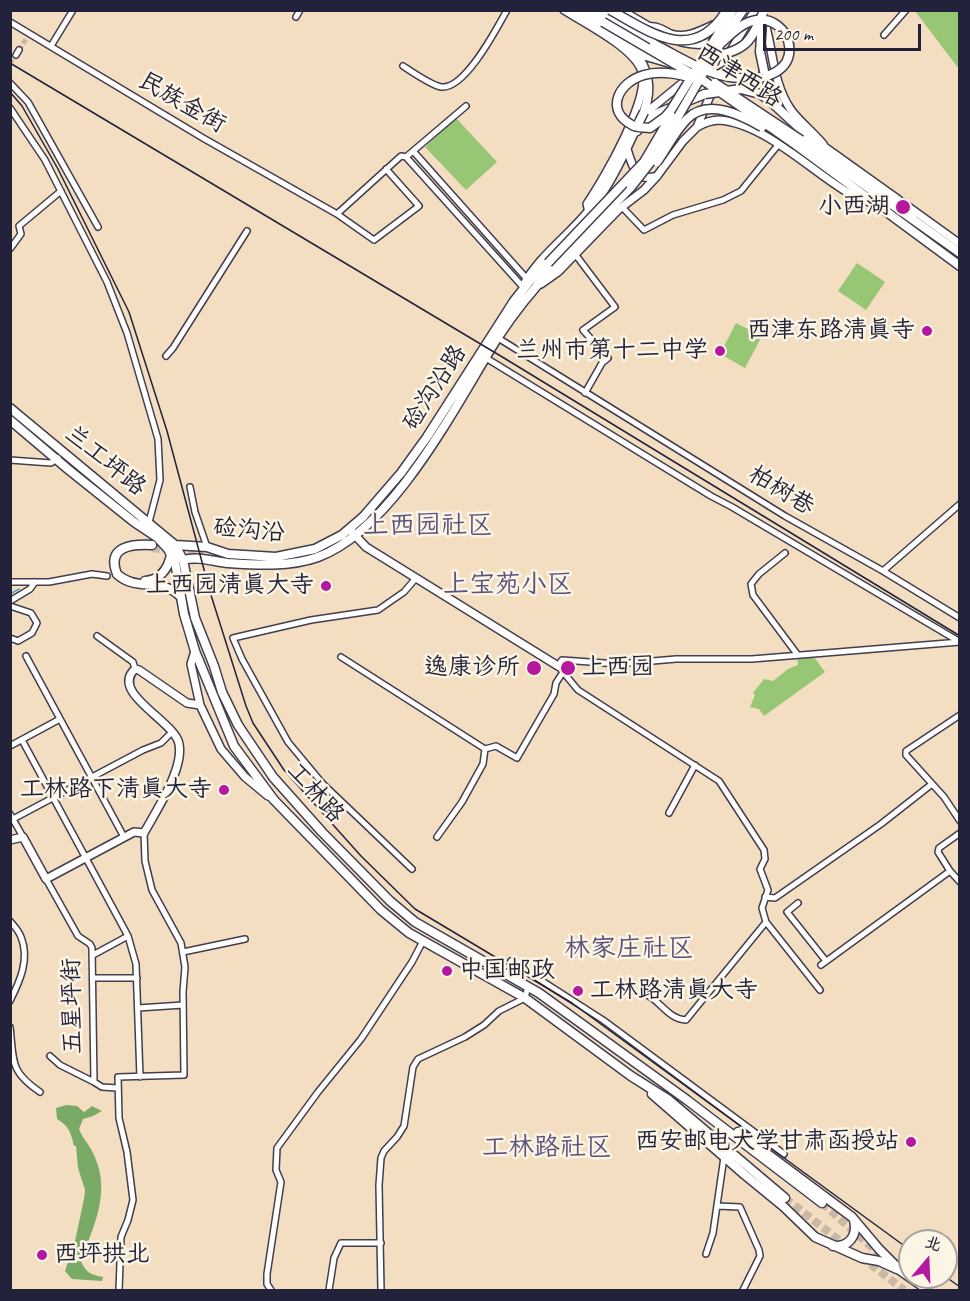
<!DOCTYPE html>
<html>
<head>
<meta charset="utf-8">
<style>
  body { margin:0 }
  #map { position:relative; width:970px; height:1301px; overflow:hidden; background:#f4dec1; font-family:Caveat,"LXGW WenKai TC",sans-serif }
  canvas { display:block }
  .frame { position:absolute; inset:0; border:12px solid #22223b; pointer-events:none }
  .north { position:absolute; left:898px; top:1229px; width:60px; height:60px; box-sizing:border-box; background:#fcf5e5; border:2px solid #a5a1a1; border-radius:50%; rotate:19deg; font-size:16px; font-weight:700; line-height:24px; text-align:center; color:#22223b }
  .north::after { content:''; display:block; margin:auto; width:21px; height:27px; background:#b5179e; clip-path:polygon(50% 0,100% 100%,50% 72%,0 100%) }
  .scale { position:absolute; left:763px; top:24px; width:158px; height:27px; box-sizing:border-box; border:3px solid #22223b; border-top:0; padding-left:8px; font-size:18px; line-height:21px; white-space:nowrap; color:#22223b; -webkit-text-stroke:4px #fcf5e5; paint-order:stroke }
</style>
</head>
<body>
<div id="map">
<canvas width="970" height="1301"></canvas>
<div class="frame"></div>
<div class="north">北</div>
<div class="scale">200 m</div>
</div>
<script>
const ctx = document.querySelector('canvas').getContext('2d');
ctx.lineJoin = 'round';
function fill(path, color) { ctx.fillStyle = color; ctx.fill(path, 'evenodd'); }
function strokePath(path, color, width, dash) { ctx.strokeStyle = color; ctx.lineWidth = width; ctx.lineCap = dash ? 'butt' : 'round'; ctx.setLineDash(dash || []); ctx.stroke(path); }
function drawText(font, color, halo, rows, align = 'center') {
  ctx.font = font + ' Caveat,"LXGW WenKai TC",sans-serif'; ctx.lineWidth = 5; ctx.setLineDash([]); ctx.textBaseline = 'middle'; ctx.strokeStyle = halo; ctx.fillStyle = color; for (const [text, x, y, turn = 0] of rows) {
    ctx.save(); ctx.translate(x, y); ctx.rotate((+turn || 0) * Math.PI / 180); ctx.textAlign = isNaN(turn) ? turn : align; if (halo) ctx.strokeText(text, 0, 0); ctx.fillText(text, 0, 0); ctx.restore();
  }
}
const green = new Path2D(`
  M 915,11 L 959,11 L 959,69 Z
  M 456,118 L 497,162 L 466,190 L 425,147 Z
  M 857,263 L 885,282 L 866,310 L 838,291 Z
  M 736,323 L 762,336 L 745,368 L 720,354 Z
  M 797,657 L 814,657 L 825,672 L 764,716 L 759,709 L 750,707 L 755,695 L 753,693 L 764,679 L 773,681 L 788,669 L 798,665 Z`);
const forest = new Path2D(`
  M 66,1105 L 77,1106 L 84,1112 L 92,1106 L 102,1111 L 93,1116 L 83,1119 L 79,1129 C 82,1137 87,1142 91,1149 C 113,1189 95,1222 81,1261 C 85,1272 91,1275 103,1277 L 102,1281 L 72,1279 L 65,1271 L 75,1241 L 84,1199 L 85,1190 L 78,1168 L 76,1146 L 74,1146 C 71,1133 69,1126 57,1119 L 56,1108 Z`);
const stream = new Path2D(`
  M 10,594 L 19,589`);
const minorTunnel = new Path2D(`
  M 19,50 L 26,39
  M 10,63 L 16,55`);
const trunkTunnel = new Path2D(`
  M 152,548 L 203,555
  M 785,1198 L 848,1247
  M 822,1203 L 889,1263
  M 861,1257 L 904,1290`);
const minor = new Path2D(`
  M 296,17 L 300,10
  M 10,22 L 203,138 L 337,214 L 374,240 L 419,206 L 386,169
  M 648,26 C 658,25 663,29 671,33 C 685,38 700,30 713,24
  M 884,35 L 906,10
  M 51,46 L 73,10
  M 16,55 L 19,50
  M 403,66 C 412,72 431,85 441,87 C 465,90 497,28 507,10
  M 10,83 L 28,102 L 98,227
  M 10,108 L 45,160 L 107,282 L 127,333 L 158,439 L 160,480 L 149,522
  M 413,151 L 527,279
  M 406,157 L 523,287
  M 622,207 L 644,230 L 673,215 L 723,200 L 741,191 L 778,145
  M 337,214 L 401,156 L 406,157 L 466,106
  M 10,249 L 21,234 L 19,226 L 61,191
  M 575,254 L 615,307 L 583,330 L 608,358 L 602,363 L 585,393
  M 498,338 L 785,516 L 883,571 L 960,618
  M 166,356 L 173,348 L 247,231
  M 486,358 L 711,496 L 732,507 L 960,642
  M 10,460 L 51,463 L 58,458
  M 190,487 L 195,512 L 207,547
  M 785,553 L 759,574 L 751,584 L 753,595 L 797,654
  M 883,571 L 960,504
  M 10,582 L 49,582 L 92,574 L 107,576
  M 10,601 L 30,589 L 35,582
  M 10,606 L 31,613 L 37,623 L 32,633 L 18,641 L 10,638
  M 97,636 L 133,662 L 135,669
  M 26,656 L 124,837
  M 341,657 L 485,749 L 483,764 L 462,802 L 437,837
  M 960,715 L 906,751 L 906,755 L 944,797 L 960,821
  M 22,740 L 128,936 L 136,964 L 140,1077
  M 10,746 L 60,719
  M 485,749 L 496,746 L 517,758 L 554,694 L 556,683 L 563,672
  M 669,813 L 695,765
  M 10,814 L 23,837
  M 13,819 L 143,750 L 161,743 L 172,732
  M 412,869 L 323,784 L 288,742 L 242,659 L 233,638 L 311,620 L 378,610 L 404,592 L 416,578
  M 950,871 L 938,852 L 939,848 L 960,833
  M 46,879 L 78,936 L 90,944 L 92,948 L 94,1082 L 102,1087 L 117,1088
  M 765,897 L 775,898 L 881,824 L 932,784
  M 798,903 L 787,912 L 826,961
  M 10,921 C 14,926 19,931 21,937 C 30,959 20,981 10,1001
  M 183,952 L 245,939
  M 93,955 L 128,936
  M 511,961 L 603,1020 L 784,1154
  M 821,965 L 950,871 L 960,882
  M 93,978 L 137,978
  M 820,990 L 766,922 L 762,908 L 768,890 L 760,869 L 765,859 L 764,850 L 719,781 L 578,690 L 558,666 L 562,660 L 618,664 L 676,659 L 752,659 L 960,642
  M 643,993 C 660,999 667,1019 686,1020 L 766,922
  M 138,1008 L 183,1005
  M 10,1027 C 14,1061 9,1071 40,1092
  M 50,1056 L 60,1065 L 94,1082
  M 717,1206 L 740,1207 L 759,1250 L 760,1256 L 743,1290
  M 706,1254 L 713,1233 L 724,1157
  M 119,1290 L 121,1237 L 128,1220 L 133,1200 L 127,1152 L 119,1118 L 118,1077 L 184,1075 L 183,992 L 185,967 L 181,943 L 152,890 L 145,861 L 144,833
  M 271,1290 L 267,1284 L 267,1274 L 281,1182 L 276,1170 L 277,1148 L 318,1092 L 361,1039 L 412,962 L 423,941
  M 329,1290 L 334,1258 L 341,1243 L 381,1243
  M 381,1290 L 379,1185 L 381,1158 L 384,1151 L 397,1137 L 404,1126 L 413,1067 L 418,1059 L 465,1037 L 484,1025 L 499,1011 L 525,998 L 528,986`);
const tertiary = new Path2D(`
  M 564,10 C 585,23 632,47 641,69 C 653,95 603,181 587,204 L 589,212
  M 621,10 L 655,30
  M 763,16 C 773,46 772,83 791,110 C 800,122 813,132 823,144
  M 681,42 C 693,44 703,47 713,40
  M 718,78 L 724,62 L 755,10
  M 642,116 L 686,80
  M 697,127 C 704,123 711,120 719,120 C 764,123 810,170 847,192 C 854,196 862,199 869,202
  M 627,149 C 632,165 636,183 657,176
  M 903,203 L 960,244
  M 541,284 L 558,272 L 618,210 L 644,190 L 657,176 L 683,141 L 697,127 L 712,91
  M 352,532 L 366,547 L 558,666
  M 195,651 L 191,664 L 200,705 L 221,749 L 245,777 L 268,796
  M 10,840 L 23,837 L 46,879 L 134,832 L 144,833 C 156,811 184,769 179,744 C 175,721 109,693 135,669 L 139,670 L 187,703 L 200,705
  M 897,1269 L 927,1290`);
const primary = new Path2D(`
  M 572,10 L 646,56 L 670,63
  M 584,10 L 603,22
  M 598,10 L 654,44
  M 633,50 C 649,69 652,88 644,112
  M 764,71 L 771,93 L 778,103
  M 760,94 L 769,100 L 807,135 L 898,200 L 913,219
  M 637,131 L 651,116 L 658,113 L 705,94
  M 801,140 L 960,253
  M 796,145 L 960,266
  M 552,269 L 631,187
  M 524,285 C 540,256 568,237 589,211 C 611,184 624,153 639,122`);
const trunk = new Path2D(`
  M 10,408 L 175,545 L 183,560 L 195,618 L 214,666 L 222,692 L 238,725 L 273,777 L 322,832 L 390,901 L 415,922 L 539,993 L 687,1100 L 822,1203
  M 10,420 L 69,470 L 134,522 L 158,538 L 168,549 L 175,562 L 184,614 L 195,651 L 234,746 L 274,800 L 381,910 L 409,933 L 525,998 L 631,1076 L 669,1100 L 785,1198
  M 152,545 C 132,544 106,546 117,574 C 136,592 161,577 180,596
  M 175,545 L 207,547 L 228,554 L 276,557 L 315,549 L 342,535 L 363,517 L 401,473 L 427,437 L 514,301 L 529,282 L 548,263
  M 183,560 C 198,556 212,561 228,563 C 257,565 290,567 318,557 C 394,529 456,404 498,337 C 514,313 532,290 552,269
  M 145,581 C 160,580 168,569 171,555
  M 652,1094 L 745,1175 L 784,1207 L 815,1237 L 862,1258 L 879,1261 L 897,1269
  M 738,1132 L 852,1217 L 879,1249 L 897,1267
  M 833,1246 C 849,1247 858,1236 854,1220`);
const rail = new Path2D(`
  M 10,63 L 504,358 L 960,636
  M 10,92 L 22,106 L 58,169 L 129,312 L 167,431 L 210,592 L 246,706 L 253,723 L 284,770 L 361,856 L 415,909 L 572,1003 L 910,1250
  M 946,1277 L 960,1287`);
const primaryBridge = new Path2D(`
  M 610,10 C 650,32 692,64 725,13
  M 603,22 L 704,81 L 796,145
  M 762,22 L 760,52 L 764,71
  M 654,44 C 678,56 703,73 730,77 C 819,90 793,5 749,22 C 738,26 729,36 720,44
  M 709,58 C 744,49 749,47 763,13
  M 704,81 C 685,76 664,69 644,75 C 619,82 604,110 632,125 C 637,128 644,127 650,128 L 665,117 L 671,110 L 733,10
  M 715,83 L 801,140
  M 705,94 L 741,89 L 760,94
  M 639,122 L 644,112
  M 657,162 C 667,148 675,131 687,119 C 708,98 741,115 762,127
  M 631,187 L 656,155 L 720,44 L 743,10
  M 548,263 L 644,162 L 671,116`);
const markers = [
  [903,207,8,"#b5179e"],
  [927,331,6,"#b5179e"],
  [720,351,6,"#b5179e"],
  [326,586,6,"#b5179e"],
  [534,668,8,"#b5179e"],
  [568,668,8,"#b5179e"],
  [224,790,6,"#b5179e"],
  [447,971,6,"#b5179e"],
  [578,991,6,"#b5179e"],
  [911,1142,6,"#b5179e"],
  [42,1255,6,"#b5179e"]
];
const streetNames = [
  ["西津西路",739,76,33],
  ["民族金街",182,103,30],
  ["硷沟沿路",435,388,-57],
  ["兰工坪路",105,461,39],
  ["柏树巷",781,491,31],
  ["硷沟沿",249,531,5],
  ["工林路",315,793,48],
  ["五星坪街",73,1006,-91]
];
const poiNames = [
  ["小西湖",890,207],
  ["西津东路清真寺",915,331],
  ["兰州市第十二中学",708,351],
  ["上西园清真大寺",314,586],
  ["逸康诊所",520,668],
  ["上西园",582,668,"left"],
  ["工林路下清真大寺",212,790],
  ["中国邮政",459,971,"left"],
  ["工林路清真大寺",590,991,"left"],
  ["西安邮电大学甘肃函授站",899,1142],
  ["西坪拱北",54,1255,"left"]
];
const neighbourhoodNames = [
  ["上西园社区",428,526],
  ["上宝苑小区",508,585],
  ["林家庄社区",629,949],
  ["工林路社区",547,1148]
];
fill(green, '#97c675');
fill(forest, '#79ab66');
strokePath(stream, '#47a7c6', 1.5);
strokePath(minorTunnel, '#cab8a6', 5, [5, 2.5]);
strokePath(trunkTunnel, '#cab8a6', 8, [8, 4]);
strokePath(minor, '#423e4f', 8);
strokePath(tertiary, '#423e4f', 10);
strokePath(primary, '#423e4f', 11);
strokePath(trunk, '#423e4f', 11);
strokePath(minor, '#fff', 5);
strokePath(tertiary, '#fff', 7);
strokePath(primary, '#fff', 8);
strokePath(trunk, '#fff', 8);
strokePath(rail, '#22223b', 1.5);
strokePath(primaryBridge, '#423e4f', 11, []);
strokePath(primaryBridge, '#fff', 8);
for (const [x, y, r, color] of markers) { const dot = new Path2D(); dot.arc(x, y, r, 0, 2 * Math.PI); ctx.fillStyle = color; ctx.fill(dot); strokePath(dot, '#fcf5e5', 2); }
drawText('24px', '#22223b', '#fcf5e5', streetNames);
drawText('24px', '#22223b', '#fcf5e5', poiNames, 'right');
drawText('26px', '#5b527c', '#fcf5e5', neighbourhoodNames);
</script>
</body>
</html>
